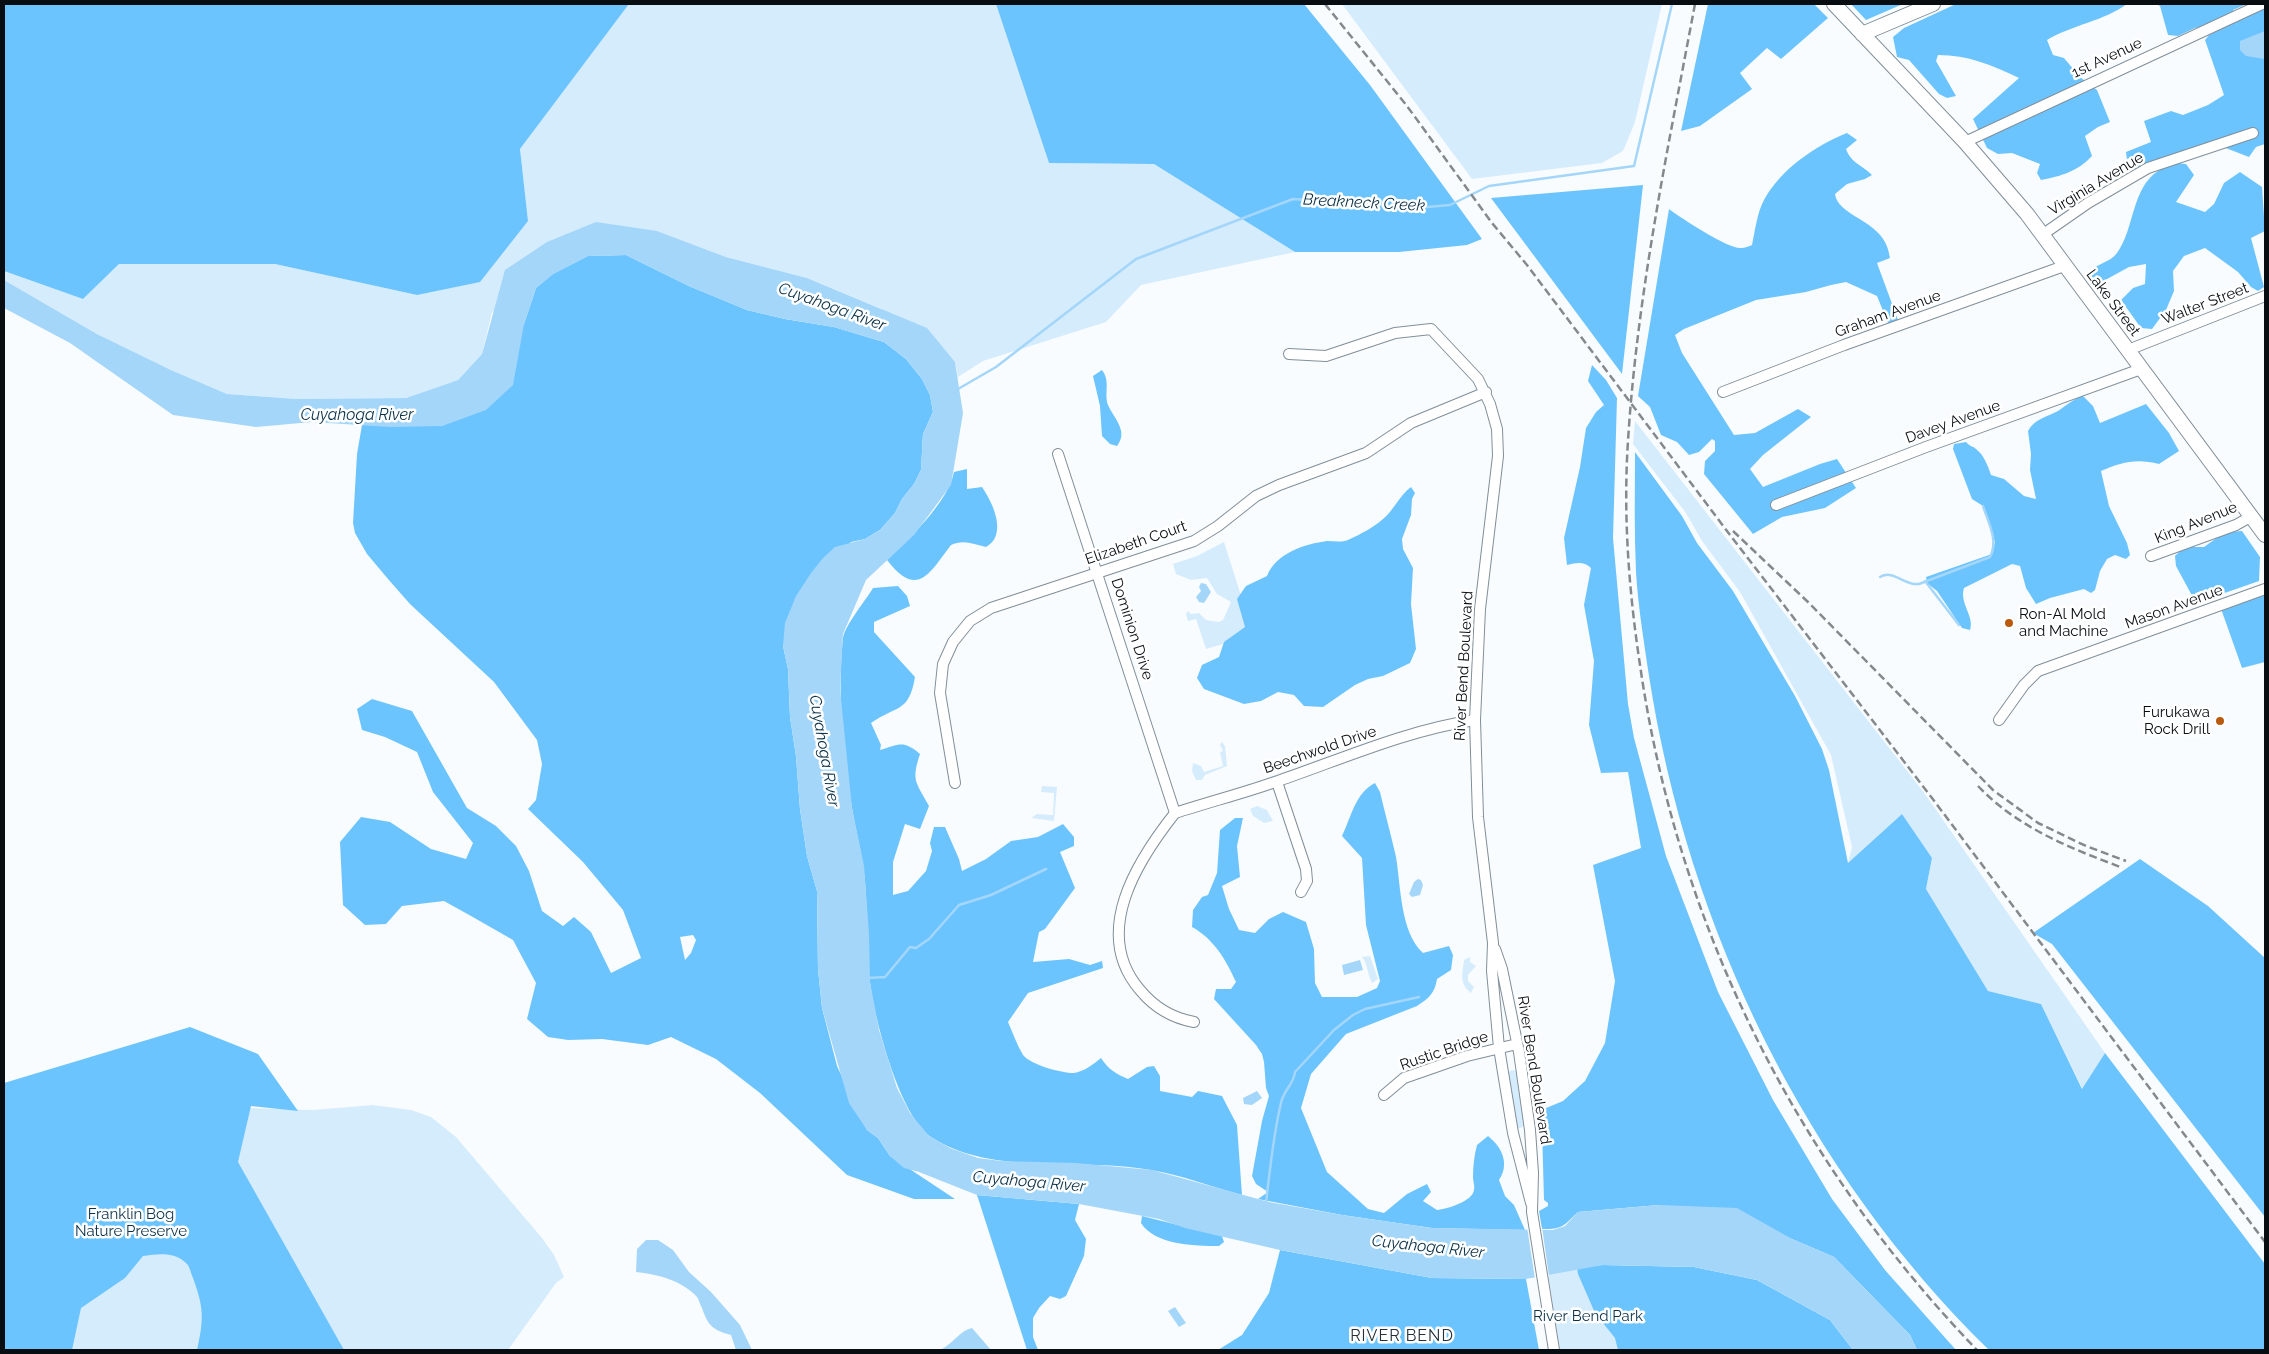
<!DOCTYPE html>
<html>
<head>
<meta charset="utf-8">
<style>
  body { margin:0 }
  #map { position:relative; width:2269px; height:1354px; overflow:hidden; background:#f9fcfe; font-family:Raleway,sans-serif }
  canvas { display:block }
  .frame { position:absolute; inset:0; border:5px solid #080d11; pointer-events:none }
</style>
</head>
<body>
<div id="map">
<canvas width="2269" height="1354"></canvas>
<div class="frame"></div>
</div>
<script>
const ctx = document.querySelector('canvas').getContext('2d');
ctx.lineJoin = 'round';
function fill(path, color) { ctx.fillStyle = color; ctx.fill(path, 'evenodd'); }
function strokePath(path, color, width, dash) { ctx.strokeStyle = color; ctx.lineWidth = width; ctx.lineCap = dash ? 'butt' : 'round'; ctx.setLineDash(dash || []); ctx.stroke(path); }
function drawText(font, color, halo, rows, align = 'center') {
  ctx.font = font + ' Raleway,sans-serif'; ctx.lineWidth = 5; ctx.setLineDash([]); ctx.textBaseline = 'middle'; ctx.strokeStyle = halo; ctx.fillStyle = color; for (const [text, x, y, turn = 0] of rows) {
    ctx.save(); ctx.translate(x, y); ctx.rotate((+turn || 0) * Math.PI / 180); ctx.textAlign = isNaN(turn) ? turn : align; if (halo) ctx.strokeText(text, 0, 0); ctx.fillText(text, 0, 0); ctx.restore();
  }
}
const green = new Path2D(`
  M 629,4 L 996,4 L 1049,163 L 1154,164 L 1295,252 L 1141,285 L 1106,322 L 983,361 L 958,377 L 955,362 L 880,308 L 807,278 L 726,257 L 657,231 L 492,312 L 482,354 L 458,380 L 406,398 L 297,399 L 227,394 L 171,370 L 97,334 L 4,280 L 4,271 L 83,299 L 119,264 L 275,264 L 417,295 L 528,221 L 520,149 Z
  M 1342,4 L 1662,4 L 1635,122 L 1623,151 L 1602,163 L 1472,179 Z
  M 1635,421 L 1925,794 L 2105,1053 L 2083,1090 L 2041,1004 L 1988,991 L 1926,889 L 1932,858 L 1902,814 L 1848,863 L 1852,847 L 1831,755 L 1740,592 L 1702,541 L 1686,513 L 1633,444 Z
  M 1224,542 L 1252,630 L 1237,640 L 1206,649 L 1196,619 L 1188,621 L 1186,614 L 1188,611 L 1191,614 L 1199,613 L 1206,620 L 1219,622 L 1223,620 L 1231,602 L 1217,594 L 1207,578 L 1191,580 L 1176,574 L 1173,564 L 1197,556 Z
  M 1222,742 L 1225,746 L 1227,766 L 1205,775 L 1202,780 L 1196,780 L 1192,771 L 1193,763 L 1201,766 L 1204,772 L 1223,766 L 1220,752 L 1223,751 L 1220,745 Z
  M 1042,786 L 1057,787 L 1054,821 L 1031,818 L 1037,814 L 1053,815 L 1054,793 L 1041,792 Z
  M 1257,806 L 1267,810 L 1273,821 L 1264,823 L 1253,816 L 1250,809 Z
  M 1370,956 L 1378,979 L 1372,983 C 1367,973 1368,965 1362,957 Z
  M 1470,957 L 1470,962 L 1476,966 L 1468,975 L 1468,981 L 1474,987 L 1471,993 C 1458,983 1463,972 1464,960 Z
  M 1512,1070 L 1517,1071 L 1525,1126 L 1517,1129 L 1506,1074 Z
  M 4,1083 L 246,1108 L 313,1110 L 373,1105 L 411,1110 L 431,1117 L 456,1137 L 542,1238 L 554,1255 L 564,1277 L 556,1283 L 508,1350 L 4,1350 Z
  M 1603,1265 L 1635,1350 L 1560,1350 L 1548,1274 Z`);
const forest = new Path2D(`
  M 4,4 L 629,4 L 520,149 L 528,221 L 480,282 L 417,295 L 275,264 L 119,264 L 83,299 L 4,271 Z
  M 996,4 L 1304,4 L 1370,85 L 1482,239 L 1467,245 L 1399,252 L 1295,252 L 1154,164 L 1049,163 Z
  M 1708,4 L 1814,4 L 1828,18 L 1781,59 L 1767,48 L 1740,73 L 1752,89 L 1700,126 L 1681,131 Z
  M 1851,4 L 1903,4 L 1866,20 Z
  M 1956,4 L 2127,4 C 2104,21 2072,25 2047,40 L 2053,55 L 2064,58 L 2080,77 L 2097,90 L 2110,122 L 2098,127 L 2085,136 L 2092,156 C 2077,172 2061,176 2041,180 L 2037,173 L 2040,164 L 2012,153 L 1998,154 L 1987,148 L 1973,119 L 2019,78 C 1992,65 1968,55 1938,55 L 1936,61 L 1956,96 L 1947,98 L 1939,94 L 1909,60 L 1897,57 L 1893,37 L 1904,28 Z
  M 2156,4 L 2247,4 L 2233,10 L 2235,16 L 2213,26 L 2195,28 L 2178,36 L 2168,35 L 2160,6 Z
  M 2265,7 L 2265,144 L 2256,147 L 2249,157 L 2218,145 L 2134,176 L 2127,160 L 2126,152 L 2151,142 L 2144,121 L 2171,111 L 2183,115 L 2208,105 L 2224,95 L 2205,40 L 2209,35 Z
  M 1847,133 L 1857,140 L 1846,149 C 1851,163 1862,165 1872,175 L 1865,179 L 1847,184 L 1835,194 C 1839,219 1886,219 1890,258 L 1877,263 L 1898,320 L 1888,323 L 1877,296 L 1846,282 L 1831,285 L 1806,292 L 1756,300 L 1684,329 L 1675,335 L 1682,353 L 1734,435 L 1755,433 L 1798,409 L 1811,417 L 1763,455 L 1750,469 L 1763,487 L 1820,464 L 1837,459 L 1856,488 L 1825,508 L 1782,517 L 1753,534 L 1704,474 L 1705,461 L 1715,451 L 1715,441 L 1712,439 L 1699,452 L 1689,455 L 1677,442 L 1661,435 L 1650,407 L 1638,396 L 1669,209 C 1681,218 1728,249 1741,248 C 1745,248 1749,246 1752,245 C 1755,231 1757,213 1764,200 C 1781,169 1815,146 1847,133 Z
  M 2176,163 L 2186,164 L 2194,175 L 2176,202 L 2205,212 L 2214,204 L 2224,183 L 2240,172 L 2262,187 L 2265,231 L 2251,238 L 2264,287 L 2258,291 L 2251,287 L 2238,272 L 2205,248 L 2184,256 L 2173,271 L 2174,291 L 2166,310 L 2152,329 L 2141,328 L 2121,300 L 2133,288 L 2145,284 L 2146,264 L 2129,267 L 2098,284 L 2089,273 C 2096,263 2110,263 2117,253 C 2135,228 2131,189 2158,171 C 2163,167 2170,166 2176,163 Z
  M 1643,185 L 1622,374 L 1491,198 Z
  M 626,255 L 689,286 L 747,310 L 785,319 L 834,327 L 884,342 L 906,359 L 922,379 L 930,395 L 933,412 L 923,434 L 921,470 L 914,484 L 902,499 L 895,513 L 880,530 L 865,539 L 851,542 L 783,646 L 788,669 L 790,717 L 796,756 L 800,809 L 807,856 L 817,891 L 818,969 L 822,1008 L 837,1066 L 867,1130 L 878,1138 L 890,1156 L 955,1199 L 914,1199 L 847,1175 L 760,1093 L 716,1059 L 671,1037 L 648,1045 L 602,1039 L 568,1040 L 548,1037 L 527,1019 L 536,983 L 513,940 L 471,916 L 444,901 L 402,906 L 386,924 L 365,925 L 343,905 L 340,842 L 361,817 L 390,822 L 431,849 L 466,859 L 473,843 L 433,792 L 417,752 L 385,737 L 362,730 L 357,709 L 372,699 L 412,711 L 467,808 L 496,826 L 516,846 L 529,871 L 542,911 L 563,926 L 574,917 L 591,932 L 611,973 L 641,958 L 623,910 L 583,862 L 528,809 L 536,800 L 542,764 L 537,740 L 494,682 L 410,604 L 388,579 L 367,554 L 355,533 L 353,523 L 357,454 L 362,425 L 442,426 L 524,324 L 536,288 L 553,274 L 588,256 ZM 693,935 L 696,940 L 691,953 L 685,960 L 680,937 Z
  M 1592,365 L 1606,380 L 1617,398 L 1613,538 L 1628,704 L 1634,738 L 1666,856 L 1718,992 L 1773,1100 L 1832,1199 L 1885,1270 L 1956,1350 L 1917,1350 L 1910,1335 L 1834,1257 L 1792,1239 L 1659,1205 L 1578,1212 C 1564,1225 1563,1230 1542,1229 L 1539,1211 L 1548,1206 L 1548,1203 L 1544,1200 L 1542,1129 L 1539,1111 L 1563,1101 L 1585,1081 L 1605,1043 L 1615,981 L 1593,865 L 1641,848 L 1628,772 L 1601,773 L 1589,725 L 1594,661 L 1584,605 L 1591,568 C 1583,561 1577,563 1567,565 L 1564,538 L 1580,467 L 1586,428 L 1596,412 L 1604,405 L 1588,381 Z
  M 1102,370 C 1110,380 1105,391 1107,402 C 1111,416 1130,430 1117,446 L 1110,444 L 1102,436 L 1100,406 L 1093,376 Z
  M 2083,396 L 2093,406 L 2100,423 L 2146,404 L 2169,433 L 2179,451 L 2159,464 C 2137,458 2121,462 2101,471 L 2109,506 L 2127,543 L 2130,555 L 2126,559 L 2115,555 L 2107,559 L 2100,571 L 2095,590 L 2091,593 L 2084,589 L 2050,598 L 2036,604 L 2026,588 L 2020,566 L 2012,564 L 1964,588 C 1959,603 1975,617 1970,630 L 1962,628 L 1937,591 L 1927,583 L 1926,577 L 1992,554 L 1995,542 L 1983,506 L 1972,499 L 1953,449 L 1954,444 L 1966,442 C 1970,447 1973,446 1976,449 C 1984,455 1988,466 1991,475 L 2004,479 L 2024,496 L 2036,499 L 2030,470 L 2031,454 L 2028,431 C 2034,419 2047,417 2058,411 C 2067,405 2073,399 2083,396 Z
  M 1635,452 L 1682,516 L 1697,543 L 1733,591 L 1795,696 L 1822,749 L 1829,770 L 1848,863 L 1902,814 L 1932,858 L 1926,889 L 1988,991 L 2041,1004 L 2082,1089 L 2105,1053 L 2265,1264 L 2265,1350 L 1989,1350 C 1806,1171 1688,928 1649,676 C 1644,642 1638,606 1636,572 C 1634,532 1635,492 1635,452 Z
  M 967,469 L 967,489 L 982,487 C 993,503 1008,535 986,547 C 974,544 963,539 951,545 C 930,572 918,600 887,560 C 908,540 949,501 954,472 Z
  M 1411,487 L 1415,493 L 1412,499 L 1411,515 L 1402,539 L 1403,549 L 1413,568 L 1411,604 L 1416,649 L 1410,663 L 1383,676 L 1368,679 L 1355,685 L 1323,707 L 1304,706 L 1294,695 L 1278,692 L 1261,701 L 1244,704 L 1204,689 L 1197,678 L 1202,665 L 1219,657 L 1224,642 L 1245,627 L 1237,599 L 1246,586 L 1267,576 C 1276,553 1305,544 1327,541 C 1335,541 1343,543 1350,539 C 1361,534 1374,527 1383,519 C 1394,510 1399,496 1411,487 Z
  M 2242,531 L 2260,557 L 2259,581 L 2196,603 L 2176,566 L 2175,556 L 2184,547 L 2204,547 L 2225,532 Z
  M 898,586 L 907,596 L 910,606 L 874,622 L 874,632 L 915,677 C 909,713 897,705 871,723 L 881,745 L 880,750 C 899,744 904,740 920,754 C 911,781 916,782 929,806 L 920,829 L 905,824 L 893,862 L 893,895 L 908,891 L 926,871 L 932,851 L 930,843 L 934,827 L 945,827 L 959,859 L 962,871 L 986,859 L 1011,841 L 1038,837 L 1063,824 L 1074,837 L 1074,846 L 1060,852 L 1075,888 L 1045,929 L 1039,932 L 1033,962 L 1069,959 L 1090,965 L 1102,961 L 1103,968 L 1028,993 L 1008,1022 C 1013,1033 1017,1045 1023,1055 C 1031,1065 1061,1073 1074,1073 C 1083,1072 1094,1064 1101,1058 C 1108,1069 1116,1074 1128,1079 L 1147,1067 L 1154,1066 L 1160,1076 L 1160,1091 L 1192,1097 L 1198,1091 L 1222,1096 L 1237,1125 L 1242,1195 C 1212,1187 1182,1175 1151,1170 C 1081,1157 992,1177 931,1137 C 900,1117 874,1018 870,982 C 865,943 869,904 863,865 C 860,846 855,827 852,808 C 843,753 837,693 843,638 C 845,625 866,600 873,588 Z
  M 2265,589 L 2265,662 L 2242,668 L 2220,606 Z
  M 1375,783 L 1380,792 C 1385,813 1391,835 1396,857 C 1401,886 1400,932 1423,953 L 1449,946 L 1453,955 L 1451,970 L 1437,979 C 1435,993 1429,998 1417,1006 L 1346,1034 L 1311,1074 L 1301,1108 L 1327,1172 L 1368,1209 L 1384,1213 L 1407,1194 L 1427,1184 L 1431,1192 L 1423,1201 L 1437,1210 C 1447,1209 1473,1201 1474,1190 C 1475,1186 1473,1181 1473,1177 C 1473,1167 1474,1156 1477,1145 L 1488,1136 C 1502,1147 1510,1164 1499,1180 L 1505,1196 L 1514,1205 L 1525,1230 L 1432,1228 L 1342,1215 L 1258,1199 L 1268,1192 L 1256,1184 L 1252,1176 L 1262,1121 L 1269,1096 L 1266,1088 L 1264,1062 L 1262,1054 L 1256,1045 L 1214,999 L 1216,989 L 1231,989 L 1236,982 C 1226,960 1214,939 1192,927 L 1193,910 L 1202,897 L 1208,895 L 1217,873 L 1220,830 L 1235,818 L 1243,818 L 1237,846 L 1240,877 L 1222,886 L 1229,909 L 1239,930 L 1255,933 L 1269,919 L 1283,912 L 1306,922 L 1314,949 L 1315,983 L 1322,997 L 1357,997 L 1377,988 L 1380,981 L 1366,925 L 1362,858 L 1342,836 C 1351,818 1355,793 1375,783 Z
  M 2140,859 L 2208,906 L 2265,958 L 2265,1217 L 2052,944 L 2033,933 Z
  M 190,1027 L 258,1054 L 298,1111 L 251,1106 L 238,1162 L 344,1350 L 197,1350 C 204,1319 204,1308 193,1278 C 191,1274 190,1267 187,1264 C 175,1251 157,1254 143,1256 L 125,1278 L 81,1308 L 72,1350 L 4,1350 L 4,1083 Z
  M 977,1195 L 1079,1204 L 1075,1220 L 1086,1239 L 1084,1256 L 1066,1296 L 1060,1299 L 1050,1296 L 1039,1308 L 1033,1318 L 1033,1337 L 1038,1350 L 1027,1350 Z
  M 1142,1216 L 1222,1236 L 1224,1242 L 1219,1246 C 1194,1246 1155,1245 1141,1223 Z
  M 1280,1250 L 1432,1278 L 1526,1279 L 1539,1350 L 1218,1350 L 1242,1335 L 1269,1293 Z
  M 1603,1265 L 1694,1267 L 1757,1280 L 1830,1320 L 1853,1350 L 1618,1350 L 1615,1338 L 1595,1313 L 1578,1274 L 1577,1268 Z`);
const water = new Path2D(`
  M 2265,31 L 2265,59 L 2246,56 L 2240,50 L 2240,41 Z
  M 596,222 L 657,231 L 726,257 L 807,278 L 927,328 L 955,362 L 963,413 L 951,485 L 914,535 L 866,580 L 843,634 L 840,689 L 852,808 L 864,866 L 869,934 L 870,982 L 879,1030 L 897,1088 L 910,1113 L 929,1136 L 950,1148 L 978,1158 L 1001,1161 L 1076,1163 L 1152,1170 L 1269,1202 L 1342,1215 L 1432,1228 L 1553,1230 L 1565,1226 L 1578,1212 L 1659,1205 L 1737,1208 L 1792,1239 L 1834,1257 L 1910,1335 L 1917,1350 L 1853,1350 L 1830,1320 L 1757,1280 L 1694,1267 L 1603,1265 L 1526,1279 L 1432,1278 L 1280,1250 L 1185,1228 L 1159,1219 L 1079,1204 L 977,1195 L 919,1172 L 904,1168 L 890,1156 L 878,1138 L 867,1130 L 849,1103 L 822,1008 L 818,969 L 817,891 L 807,856 L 800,809 L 796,756 L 790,717 L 788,669 L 783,646 L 785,623 L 796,596 L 811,573 L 823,558 L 835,547 L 865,539 L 880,530 L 895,513 L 902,499 L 914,484 L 921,470 L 923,434 L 933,412 L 930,395 L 922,379 L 906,359 L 884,342 L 834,327 L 785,319 L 747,310 L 689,286 L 626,255 L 588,256 L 553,274 L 536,288 L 524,324 L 513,385 L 486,410 L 442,426 L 390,427 L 312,422 L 256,427 L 173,415 L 70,343 L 4,308 L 4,280 L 97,334 L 171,370 L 227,394 L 297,399 L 406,398 L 458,380 L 482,354 L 505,270 L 547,242 Z
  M 1201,583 L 1206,584 L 1211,592 L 1204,603 L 1199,602 L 1196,597 L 1201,591 L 1199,587 Z
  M 1418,879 L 1421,880 L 1423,885 L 1420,895 L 1412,897 L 1409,894 L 1414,882 Z
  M 1360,960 L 1363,970 L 1344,975 L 1342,965 Z
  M 1257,1091 L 1262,1098 L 1252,1105 L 1244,1104 L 1243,1098 Z
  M 646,1240 L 658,1240 L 673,1250 L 689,1272 L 711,1292 L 740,1325 L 752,1350 L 736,1350 L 731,1335 C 713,1330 708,1326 702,1308 C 700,1305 699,1300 697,1297 C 683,1281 657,1274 636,1272 L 637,1249 Z
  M 1175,1307 L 1186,1323 L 1179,1327 L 1168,1311 Z
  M 972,1328 L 991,1350 L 940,1350 C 953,1344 959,1331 972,1328 Z`);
const pier = new Path2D(`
  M 1527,1227 L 1542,1227 L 1549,1276 L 1535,1279 Z`);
const stream = new Path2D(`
  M 958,389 L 996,367 L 1136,259 L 1293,199 L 1416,208 L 1450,205 L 1489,186 L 1634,166 L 1672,4
  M 1880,577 C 1894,569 1904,586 1919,584 L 1990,557 C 1999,541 1988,522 1983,506
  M 1925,581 L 1959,625
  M 868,978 L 885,977 L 910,947 L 916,948 L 929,939 L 959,905 L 991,895 L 1046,869
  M 1266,1203 C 1270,1170 1273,1136 1281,1103 C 1283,1091 1294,1084 1295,1072 L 1334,1030 L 1353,1015 L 1365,1009 L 1419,997`);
const minor = new Path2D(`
  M 1965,142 L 2262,4
  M 2042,235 L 2088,203 L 2148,168 L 2253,133
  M 2128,350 L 2265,296
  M 1289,354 L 1326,356 L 1395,333 L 1431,329 L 1478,379 L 1490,404 L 1497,429 L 1498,456 L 1480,609 L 1475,720 L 1478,817 L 1493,943 L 1492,971 L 1499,1048 L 1513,1133 L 1531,1203
  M 1723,392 L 1844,345 L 2064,266
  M 1058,454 L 1175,813
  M 1776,505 L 1926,447 L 2141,369
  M 2151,556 L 2236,525 L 2252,516
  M 1999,720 L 2024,685 L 2038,671 L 2265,589
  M 1277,782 L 1306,869 L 1307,881 L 1301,892
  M 955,783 L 940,693 L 943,664 L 953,642 L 970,621 L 991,608 L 1194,541 L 1218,526 L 1256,496 L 1279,485 L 1366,453 L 1411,423 L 1486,392
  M 1175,813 C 1209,802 1244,793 1278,781 C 1342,759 1407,730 1475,720
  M 1175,813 C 1137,861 1091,933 1140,990 C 1154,1007 1172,1018 1194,1022
  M 1495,949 L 1502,969 L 1519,1052 L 1530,1130 L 1533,1173 L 1532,1212 L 1554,1350
  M 1384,1095 L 1404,1078 L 1467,1056 L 1517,1044`);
const tertiary = new Path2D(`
  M 1834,4 L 1965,142 L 2027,214 L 2265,535
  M 1862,34 L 1933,4`);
const rail = new Path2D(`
  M 1325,4 L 1407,106 L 1492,223 L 1527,265 L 1727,531 L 1932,798 L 2265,1242
  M 1695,4 C 1668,148 1637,295 1628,441 C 1623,516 1629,592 1640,665 C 1677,924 1796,1162 1977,1350
  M 1733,531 L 1809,603 L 1993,790 L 2038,823 L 2086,846 L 2126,861
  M 1978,786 C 2018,828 2070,848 2123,868`);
const markers = [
  [2009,623,5,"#b95a0e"],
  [2220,721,5,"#b95a0e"]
];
const streetNames = [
  ["1st Avenue",2107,58,-25],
  ["Virginia Avenue",2096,184,-31],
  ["Lake Street",2113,303,53],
  ["Walter Street",2205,304,-21],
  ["Graham Avenue",1888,314,-20],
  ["Davey Avenue",1953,422,-20],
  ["King Avenue",2196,523,-22],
  ["Elizabeth Court",1136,543,-19],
  ["Mason Avenue",2174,607,-20],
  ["Dominion Drive",1132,629,72],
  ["River Bend Boulevard",1464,666,-87],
  ["Beechwold Drive",1320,750,-19],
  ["Rustic Bridge",1444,1051,-19],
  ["River Bend Boulevard",1534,1070,81]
];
const poiNames = [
  ["Ron-Al Mold",2019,614],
  ["and Machine",2019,631],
  ["Furukawa",2210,712,"right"],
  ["Rock Drill",2210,729,"right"]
];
const parkNames = [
  ["Franklin Bog",131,1214],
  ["Nature Preserve",131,1231],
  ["River Bend Park",1588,1316]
];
const waterNames = [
  ["Breakneck Creek",1364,203,3],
  ["Cuyahoga River",832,307,20],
  ["Cuyahoga River",357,415],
  ["Cuyahoga River",824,751,80],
  ["Cuyahoga River",1029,1182,5],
  ["Cuyahoga River",1428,1247,6]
];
const neighbourhoodNames = [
  ["RIVER BEND",1402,1336]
];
fill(green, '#d5ecfd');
fill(forest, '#6cc4ff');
fill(water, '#a4d6fa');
fill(pier, '#f9fcfe');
strokePath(stream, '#a4d6fa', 2.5);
strokePath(minor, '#818f99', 12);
strokePath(tertiary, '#818f99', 16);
strokePath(minor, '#fff', 10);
strokePath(tertiary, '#fff', 14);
strokePath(rail, '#85898c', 2.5, [8, 4]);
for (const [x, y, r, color] of markers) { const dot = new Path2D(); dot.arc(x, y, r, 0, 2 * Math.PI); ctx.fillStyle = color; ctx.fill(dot); strokePath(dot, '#fff', 2); }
drawText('15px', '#080d11', '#fff', streetNames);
drawText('15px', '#080d11', '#fff', poiNames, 'left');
drawText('15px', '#0b324a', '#fff', parkNames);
drawText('italic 16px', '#0a3148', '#fff', waterNames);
ctx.letterSpacing = '1px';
drawText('16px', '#253039', '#fff', neighbourhoodNames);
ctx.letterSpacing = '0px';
</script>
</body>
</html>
